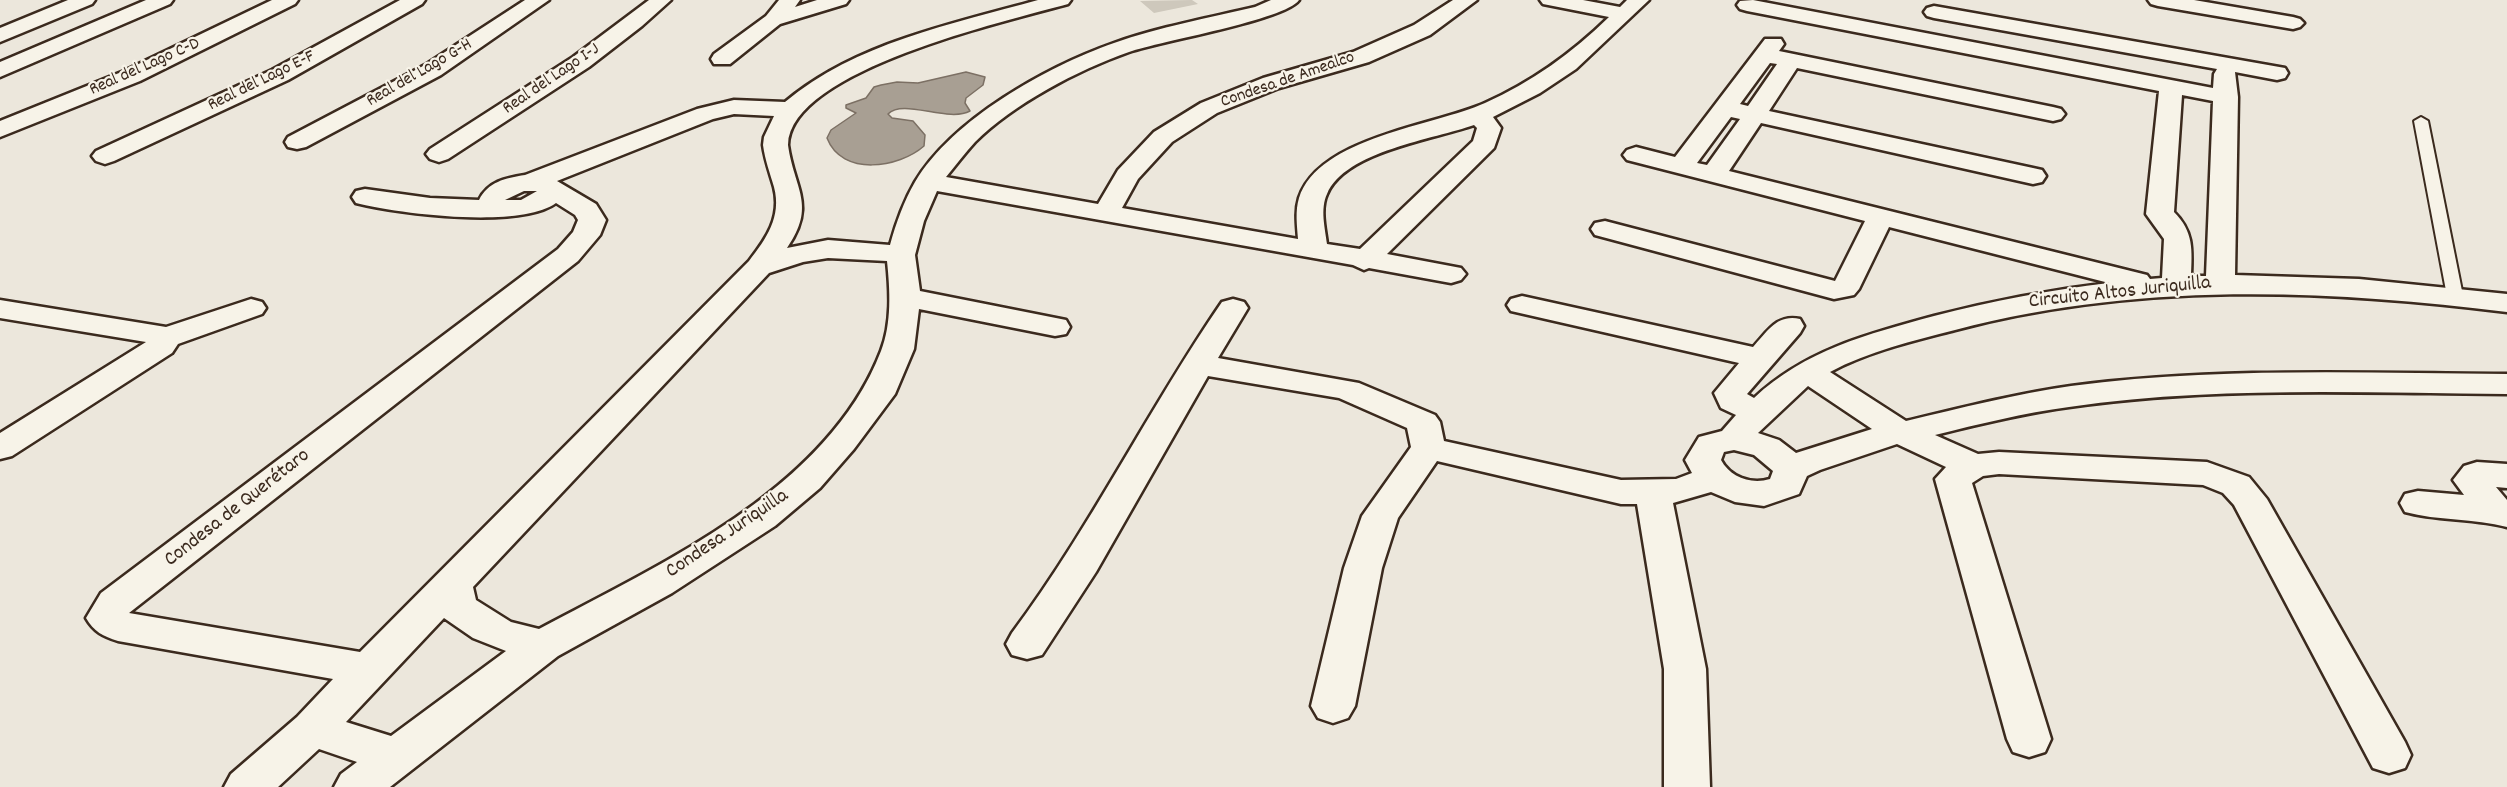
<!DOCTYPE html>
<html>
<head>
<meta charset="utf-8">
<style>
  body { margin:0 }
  canvas { display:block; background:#ece7dc }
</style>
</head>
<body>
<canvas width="2507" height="787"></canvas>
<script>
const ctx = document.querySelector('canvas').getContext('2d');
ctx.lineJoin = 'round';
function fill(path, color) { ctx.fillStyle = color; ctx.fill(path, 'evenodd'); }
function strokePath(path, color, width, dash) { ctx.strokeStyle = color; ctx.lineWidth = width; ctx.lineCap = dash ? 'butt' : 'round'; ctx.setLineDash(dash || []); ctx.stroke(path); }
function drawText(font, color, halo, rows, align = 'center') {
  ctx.font = font + ' Dekko,sans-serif'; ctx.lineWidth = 4.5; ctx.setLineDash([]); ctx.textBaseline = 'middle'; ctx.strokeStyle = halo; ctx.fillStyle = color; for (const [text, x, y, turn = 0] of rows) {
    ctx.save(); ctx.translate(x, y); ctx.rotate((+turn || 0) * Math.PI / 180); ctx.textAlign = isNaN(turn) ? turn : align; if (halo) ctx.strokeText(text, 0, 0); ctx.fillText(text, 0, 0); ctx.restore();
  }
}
const green = new Path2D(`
  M 1192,0 L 1198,4 L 1154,13 L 1140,1 Z`);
const water = new Path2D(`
  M 966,72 L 985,77 L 983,85 L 966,98 L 965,103 L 970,111 C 948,123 903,98 888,114 L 892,118 L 913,121 L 925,135 L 924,146 C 899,168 842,177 827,138 L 831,130 L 856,113 L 846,108 L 846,105 L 866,98 L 874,87 L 881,85 L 897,82 L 918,83 Z`);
const lane = new Path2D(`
  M 2421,117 L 2428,121 L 2463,296 L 2455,301 L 2447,296 L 2414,121 Z`);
const street = new Path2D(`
  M 146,0 L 173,0 L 170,4 L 0,77 L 0,62 Z
  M 272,0 L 298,0 L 295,4 L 140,81 L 0,137 L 0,121 L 124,71 Z
  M 400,0 L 425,0 L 422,4 L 288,80 L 114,161 L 105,164 L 96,161 L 92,156 L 96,151 L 272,70 Z
  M 525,0 L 549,0 L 441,75 L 306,147 L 297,149 L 288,147 L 285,142 L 288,137 L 425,65 Z
  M 649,0 L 671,0 L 642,26 L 589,67 L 448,159 L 439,162 L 430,159 L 426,154 L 430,149 L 573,57 Z
  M 779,0 L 800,0 L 795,7 L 817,0 L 849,0 L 846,4 L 780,24 L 730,64 L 714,64 L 711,59 L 714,54 L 766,16 Z
  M 1038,0 L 1071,0 L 1068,4 C 1007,21 790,70 788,145 C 794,189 817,205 787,248 L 828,240 L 890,245 C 896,223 904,201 915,182 C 953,119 1046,67 1114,43 C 1159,27 1208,18 1255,7 L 1271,0 L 1299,0 C 1285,20 1160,41 1129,52 C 1078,70 1013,104 975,142 C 965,153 955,166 946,177 L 1098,204 L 1118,170 L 1154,132 L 1201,103 L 1263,78 L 1353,52 L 1414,25 L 1453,0 L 1477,0 L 1430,35 L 1369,62 L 1279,88 L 1217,113 L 1172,142 L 1138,179 L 1122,208 L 1298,239 C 1297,225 1295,211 1299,198 C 1319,137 1434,126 1485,103 C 1532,82 1572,53 1609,17 L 1543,4 L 1540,0 L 1583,0 L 1620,7 L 1627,0 L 1649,0 L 1576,69 L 1540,93 L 1493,117 L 1501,128 L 1494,148 L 1387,254 L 1461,268 L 1466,274 L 1461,280 L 1451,283 L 1369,268 L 1364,270 L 1353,265 L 937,191 L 924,221 L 915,255 L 920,291 L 1066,320 L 1070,327 L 1066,334 L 1055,336 L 919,309 L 914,349 L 895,394 L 854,449 L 820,488 L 775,526 L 672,593 L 558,656 L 390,787 L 334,787 L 341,774 L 357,762 L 319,749 L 278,787 L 224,787 L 231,774 L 297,717 L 333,679 L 118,641 C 103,636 94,632 86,618 L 101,593 L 558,249 L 573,232 L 578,220 L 575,215 L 556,203 C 520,229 400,214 356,203 L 352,197 L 356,191 L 365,189 L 430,198 L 479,200 C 488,182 505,178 525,175 L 697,109 L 734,100 L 785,102 C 855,43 952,24 1038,0 ZM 734,114 L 774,116 L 764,137 L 763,145 C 765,160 770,173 774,187 C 782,217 766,239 749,261 L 360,652 L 129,613 L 578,261 L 600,235 L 606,220 L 596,204 L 557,181 L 713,119 ZM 1474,125 L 1477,128 L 1473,141 L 1360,249 L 1327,244 C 1325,228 1320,209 1327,194 C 1345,151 1435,139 1474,125 ZM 524,191 L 537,191 L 521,200 L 505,200 ZM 828,258 L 887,261 C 890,290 892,323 881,351 C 828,489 661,564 539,629 L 511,622 L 476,600 L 473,587 L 769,273 L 803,262 ZM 444,618 L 473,638 L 506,651 L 391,736 L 346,722 Z
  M 1753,0 L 2213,88 L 2214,74 L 2217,69 L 1934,18 L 1927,16 L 1924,12 L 1927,8 L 1934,6 L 2285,68 L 2288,73 L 2285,78 L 2277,80 L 2235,72 L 2238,97 L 2235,275 L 2359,279 L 2507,294 L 2507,312 C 2322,289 2137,282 1955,330 C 1913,341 1869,351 1830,372 L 1906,421 C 1961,408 2015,394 2071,386 C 2215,367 2362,373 2507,374 L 2507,394 C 2362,393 2213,386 2069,407 C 2024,413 1979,424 1935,435 L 1978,454 L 1999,452 L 2207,462 L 2249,477 L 2267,499 L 2405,742 L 2411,755 L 2405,768 L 2389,773 L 2373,768 L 2234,505 L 2223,493 L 2203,485 L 1999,474 L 1983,476 L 1972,483 L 2051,739 L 2045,752 L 2029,757 L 2013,752 L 2007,739 L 1935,479 L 1946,467 L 1897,444 L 1820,470 L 1807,476 L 1799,494 L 1764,506 L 1735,502 L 1711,492 L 1673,503 L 1706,669 L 1710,787 L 1664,787 L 1664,669 L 1637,504 L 1621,504 L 1437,461 L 1398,518 L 1382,568 L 1355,706 L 1348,718 L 1333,723 L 1318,718 L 1311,706 L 1344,568 L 1362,516 L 1411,447 L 1407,428 L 1339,398 L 1208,376 L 1096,572 L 1042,655 L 1027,659 L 1012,655 L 1006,644 L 1012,633 C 1091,527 1149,408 1222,302 L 1233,299 L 1244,302 L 1248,308 L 1218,358 L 1359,383 L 1435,415 L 1440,422 L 1444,441 L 1621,480 L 1676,479 L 1692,473 L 1685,460 L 1699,437 L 1722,431 L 1736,415 L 1721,408 L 1714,393 L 1739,363 L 1511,311 L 1507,305 L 1511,299 L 1522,296 L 1753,347 C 1768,331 1777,314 1800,319 L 1804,326 L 1800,333 L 1747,394 L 1754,398 C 1805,350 1868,334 1934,316 C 1992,301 2050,290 2109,283 L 1889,227 L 1859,289 L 1854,295 L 1834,299 L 1595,235 L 1591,229 L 1595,223 L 1605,221 L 1835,281 L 1865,221 L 1627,160 L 1623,155 L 1627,150 L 1636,147 L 1675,157 L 1765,39 L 1781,39 L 1784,44 L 1779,51 L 2053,107 L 2061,109 L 2065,114 L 2061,119 L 2053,121 L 1797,68 L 1769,111 L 2033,168 L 2042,170 L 2046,176 L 2042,182 L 2033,184 L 1761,123 L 1729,171 L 2147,275 L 2150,279 L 2162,278 L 2164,239 L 2146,214 L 2159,91 L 1747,11 L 1740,9 L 1737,5 L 1740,1 ZM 1770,63 L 1777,64 L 1748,106 L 1740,104 ZM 2182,95 L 2213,101 L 2206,276 L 2191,276 C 2192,250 2194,232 2174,212 ZM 1731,117 L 1740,119 L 1707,165 L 1697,163 ZM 1808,386 L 1872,429 L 1796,453 L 1779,440 L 1758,433 ZM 1734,450 L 1754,455 L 1773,471 L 1770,479 C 1751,485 1730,477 1721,460 L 1724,452 Z
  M 2148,0 L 2194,0 L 2293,17 L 2300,19 L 2304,23 L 2300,27 L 2293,29 L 2158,6 L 2151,4 Z
  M 251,299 L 262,302 L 266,308 L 262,314 L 178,344 L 172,353 L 12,456 L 0,459 L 0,433 L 146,342 L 0,318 L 0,300 L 166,327 Z
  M 2477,462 L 2507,464 L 2507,488 L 2496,487 L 2507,500 L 2507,527 C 2474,518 2438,521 2405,512 L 2400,503 L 2405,494 L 2418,491 L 2464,495 L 2453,480 L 2464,466 Z`);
const secondary = new Path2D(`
  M 68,0 L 95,0 L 92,4 L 0,42 L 0,28 Z`);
const farStreetnames = [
  ["Real del Lago C-D",145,68,-24],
  ["Real del Lago G-H",420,74,-30],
  ["Real del Lago I-J",552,80,-34],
  ["Condesa de Amealco",1288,81,-19],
  ["Real del Lago E-F",262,82,-26]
];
const streetNames = [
  ["Circuito Altos Juriquilla",2120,294,-6],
  ["Condesa de Querétaro",238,509,-38],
  ["Condesa Juriquilla",728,535,-34]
];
fill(green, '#cec8bc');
fill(water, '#a89f93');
strokePath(water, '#7c7064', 1.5);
strokePath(lane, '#3b2a1e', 4);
strokePath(street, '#3b2a1e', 5);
strokePath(secondary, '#3b2a1e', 5);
fill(lane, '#f7f3e8');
fill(street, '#f7f3e8');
fill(secondary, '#f7f3e8');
drawText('18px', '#3b2a1e', '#f7f3e8', farStreetnames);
drawText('21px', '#3b2a1e', '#f7f3e8', streetNames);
</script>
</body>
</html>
